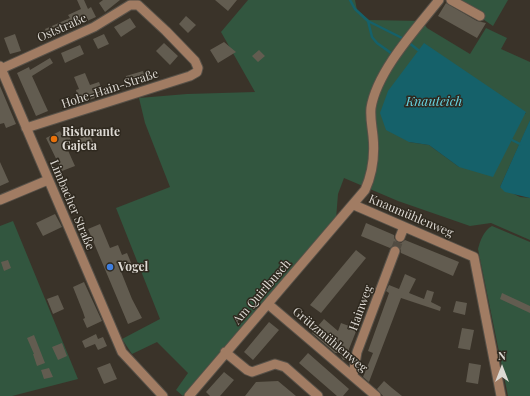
<!DOCTYPE html>
<html>
<head>
<meta charset="utf-8">
<style>
  body { margin:0 }
  #map { position:relative; width:530px; height:396px; overflow:hidden; background:#3a3329; font-family:"Playfair Display",serif }
  canvas { display:block }
  .north { position:absolute; left:482px; top:348px; width:40px; height:40px; -webkit-text-stroke:3px #2f291f; paint-order:stroke; rotate:0deg; font-size:11px; font-weight:700; line-height:16px; text-align:center; color:#ddd9d3 }
  .north::after { content:''; display:block; margin:auto; width:14px; height:18px; background:#ddd9d3; clip-path:polygon(50% 0,100% 100%,50% 72%,0 100%) }
</style>
</head>
<body>
<div id="map">
<canvas width="530" height="396"></canvas>
<div class="north">N</div>
</div>
<script>
const ctx = document.querySelector('canvas').getContext('2d');
ctx.lineJoin = 'round';
function fill(path, color) { ctx.fillStyle = color; ctx.fill(path, 'evenodd'); }
function strokePath(path, color, width, dash) { ctx.strokeStyle = color; ctx.lineWidth = width; ctx.lineCap = dash ? 'butt' : 'round'; ctx.setLineDash(dash || []); ctx.stroke(path); }
function drawText(font, color, halo, rows, align = 'center') {
  ctx.font = font + ' "Playfair Display",serif'; ctx.lineWidth = 3; ctx.setLineDash([]); ctx.textBaseline = 'middle'; ctx.strokeStyle = halo; ctx.fillStyle = color; for (const [text, x, y, turn = 0] of rows) {
    ctx.save(); ctx.translate(x, y); ctx.rotate((+turn || 0) * Math.PI / 180); ctx.textAlign = isNaN(turn) ? turn : align; if (halo) ctx.strokeText(text, 0, 0); ctx.fillText(text, 0, 0); ctx.restore();
  }
}
const green = new Path2D(`
  M 248,0 L 355,0 L 357,10 L 369,20 L 422,21 L 427,28 L 470,54 L 486,28 L 507,38 L 501,49 L 530,62 L 530,121 L 500,187 L 520,197 L 530,198 L 530,240 L 491,223 L 470,226 L 398,201 L 344,178 L 338,194 L 336,219 L 183,396 L 176,390 L 188,373 L 157,342 L 132,354 L 122,339 L 160,319 L 116,208 L 170,187 L 145,123 L 139,98 L 187,94 L 255,92 L 221,32 ZM 526,113 L 459,167 L 429,145 L 409,142 Z
  M 455,0 L 508,0 L 493,26 Z
  M 13,221 L 78,379 L 12,396 L 0,396 L 0,226 Z
  M 492,226 L 530,242 L 530,396 L 508,396 L 478,249 C 480,241 484,230 492,226 Z`);
const water = new Path2D(`
  M 424,43 L 526,112 L 493,177 L 459,167 L 429,145 L 409,142 L 386,130 L 380,113 L 388,91 Z
  M 530,120 L 530,198 L 505,192 L 500,187 Z`);
const stream = new Path2D(`
  M 350,0 L 355,9 L 368,21 L 372,37 L 377,43 L 391,53
  M 368,21 L 404,39
  M 408,42 L 418,50
  M 512,140 L 520,144`);
const building = new Path2D(`
  M 77,0 L 84,0 L 88,9 L 91,7 L 96,17 L 49,38 L 45,29 L 70,18 L 68,15 L 81,9 Z
  M 103,0 L 120,0 L 105,12 L 99,3 Z
  M 215,0 L 237,0 L 228,11 Z
  M 446,3 L 477,21 L 486,23 L 477,38 L 438,16 Z
  M 186,16 L 196,25 L 188,33 L 179,24 Z
  M 130,18 L 136,27 L 121,37 L 114,27 Z
  M 15,34 L 21,51 L 10,54 L 4,38 Z
  M 104,34 L 109,44 L 98,49 L 93,39 Z
  M 224,42 L 236,52 L 218,63 L 210,50 Z
  M 164,43 L 178,56 L 170,65 L 156,51 Z
  M 80,45 L 84,54 L 65,63 L 61,53 Z
  M 259,50 L 265,56 L 258,62 L 252,56 Z
  M 50,58 L 53,63 L 32,76 L 48,111 L 36,116 L 17,73 L 29,67 L 30,70 Z
  M 143,71 L 146,82 L 129,87 L 126,76 Z
  M 85,73 L 90,85 L 99,82 L 104,95 L 80,103 L 76,90 L 79,89 L 74,77 Z
  M 0,86 L 16,124 L 6,128 L 4,123 L 0,124 Z
  M 60,131 L 62,135 L 68,132 L 72,143 L 66,146 L 75,166 L 62,171 L 46,138 Z
  M 90,135 L 94,144 L 81,149 L 78,139 Z
  M 0,162 L 9,182 L 0,186 Z
  M 55,214 L 62,227 L 43,236 L 36,223 Z
  M 366,223 L 394,235 L 394,238 L 397,242 L 401,243 L 405,240 L 459,262 L 453,276 L 401,253 L 401,250 L 397,246 L 394,245 L 390,248 L 361,236 Z
  M 100,224 L 110,248 L 118,245 L 122,255 L 127,253 L 132,265 L 120,269 L 132,299 L 142,318 L 128,324 L 88,229 Z
  M 356,250 L 366,258 L 321,313 L 310,305 Z
  M 8,260 L 11,268 L 4,271 L 1,262 Z
  M 405,274 L 416,279 L 409,293 L 424,299 L 427,290 L 434,292 L 431,302 L 441,307 L 440,311 L 401,298 L 369,382 L 363,377 L 373,353 L 368,351 L 389,293 L 386,291 L 389,285 L 399,289 Z
  M 84,282 L 102,321 L 87,328 L 83,319 L 85,318 L 83,312 L 73,287 Z
  M 502,293 L 530,306 L 530,313 L 500,299 Z
  M 58,295 L 64,309 L 53,314 L 47,299 Z
  M 456,301 L 467,303 L 465,315 L 453,312 Z
  M 324,319 L 338,331 L 341,323 L 357,329 L 349,349 L 350,359 L 343,360 L 339,353 L 335,353 L 312,333 Z
  M 269,322 L 279,330 L 253,360 L 244,352 Z
  M 462,328 L 474,330 L 470,350 L 458,348 Z
  M 96,334 L 98,339 L 103,337 L 107,346 L 98,350 L 95,344 L 85,348 L 82,341 Z
  M 34,335 L 45,363 L 37,366 L 33,354 L 34,354 L 27,338 Z
  M 62,343 L 67,356 L 58,360 L 52,347 Z
  M 308,353 L 349,389 L 343,396 L 337,396 L 299,363 Z
  M 110,363 L 117,379 L 104,384 L 97,368 Z
  M 469,363 L 481,365 L 478,384 L 466,382 Z
  M 49,368 L 53,377 L 44,379 L 41,370 Z
  M 224,372 L 234,380 L 220,396 L 210,396 L 206,392 Z
  M 278,381 L 296,396 L 245,396 L 256,382 Z
  M 384,381 L 392,388 L 402,396 L 383,396 L 377,389 Z`);
const minorTunnel = new Path2D(`
  M 395,251 L 400,237`);
const minor = new Path2D(`
  M 451,0 L 480,16
  M 0,66 L 122,352 L 163,396
  M 1,69 L 94,27 L 130,5 L 138,5 L 166,31 L 195,61 L 198,68 L 197,72 L 190,76 L 26,128
  M 0,200 L 48,180
  M 354,205 L 474,257 L 501,396
  M 400,237 L 404,227
  M 268,304 L 376,396
  M 225,352 L 247,370 L 252,372 L 275,364 L 285,367 L 318,396
  M 353,375 L 357,352 L 395,251
  M 189,396 L 365,190 C 373,172 375,155 373,136 C 372,126 370,118 371,108 C 377,71 416,29 439,0`);
const markers = [
  [54,139,4,"#e8710a"],
  [110,267,4,"#3f7fe0"]
];
const streetNames = [
  ["Oststraße",62,28,-24],
  ["Hohe-Hain-Straße",110,89,-18],
  ["Limbacher Straße",72,205,67],
  ["Knaumühlenweg",411,216,23],
  ["Am Quirlbusch",262,292,-49],
  ["Hainweg",361,308,-70],
  ["Grützmühlenweg",330,340,40]
];
const poiNames = [
  ["Ristorante",62,132],
  ["Gajeta",62,146],
  ["Vogel",118,267]
];
const waterNames = [
  ["Knauteich",434,102]
];
fill(green, '#32563f');
fill(water, '#15616a');
strokePath(stream, '#15616a', 2.5);
fill(building, '#625c50');
strokePath(minorTunnel, '#524c42', 9, [9, 4.5]);
strokePath(minor, '#575148', 11);
strokePath(minor, '#a17c63', 9);
for (const [x, y, r, color] of markers) { const dot = new Path2D(); dot.arc(x, y, r, 0, 2 * Math.PI); ctx.fillStyle = color; ctx.fill(dot); strokePath(dot, '#2f291f', 1.5); }
drawText('12px', '#ddd9d3', '#2f291f', streetNames);
drawText('bold 12px', '#ddd9d3', '#2f291f', poiNames, 'left');
drawText('italic 13px', '#66d3e1', '#2f291f', waterNames);
</script>
</body>
</html>
